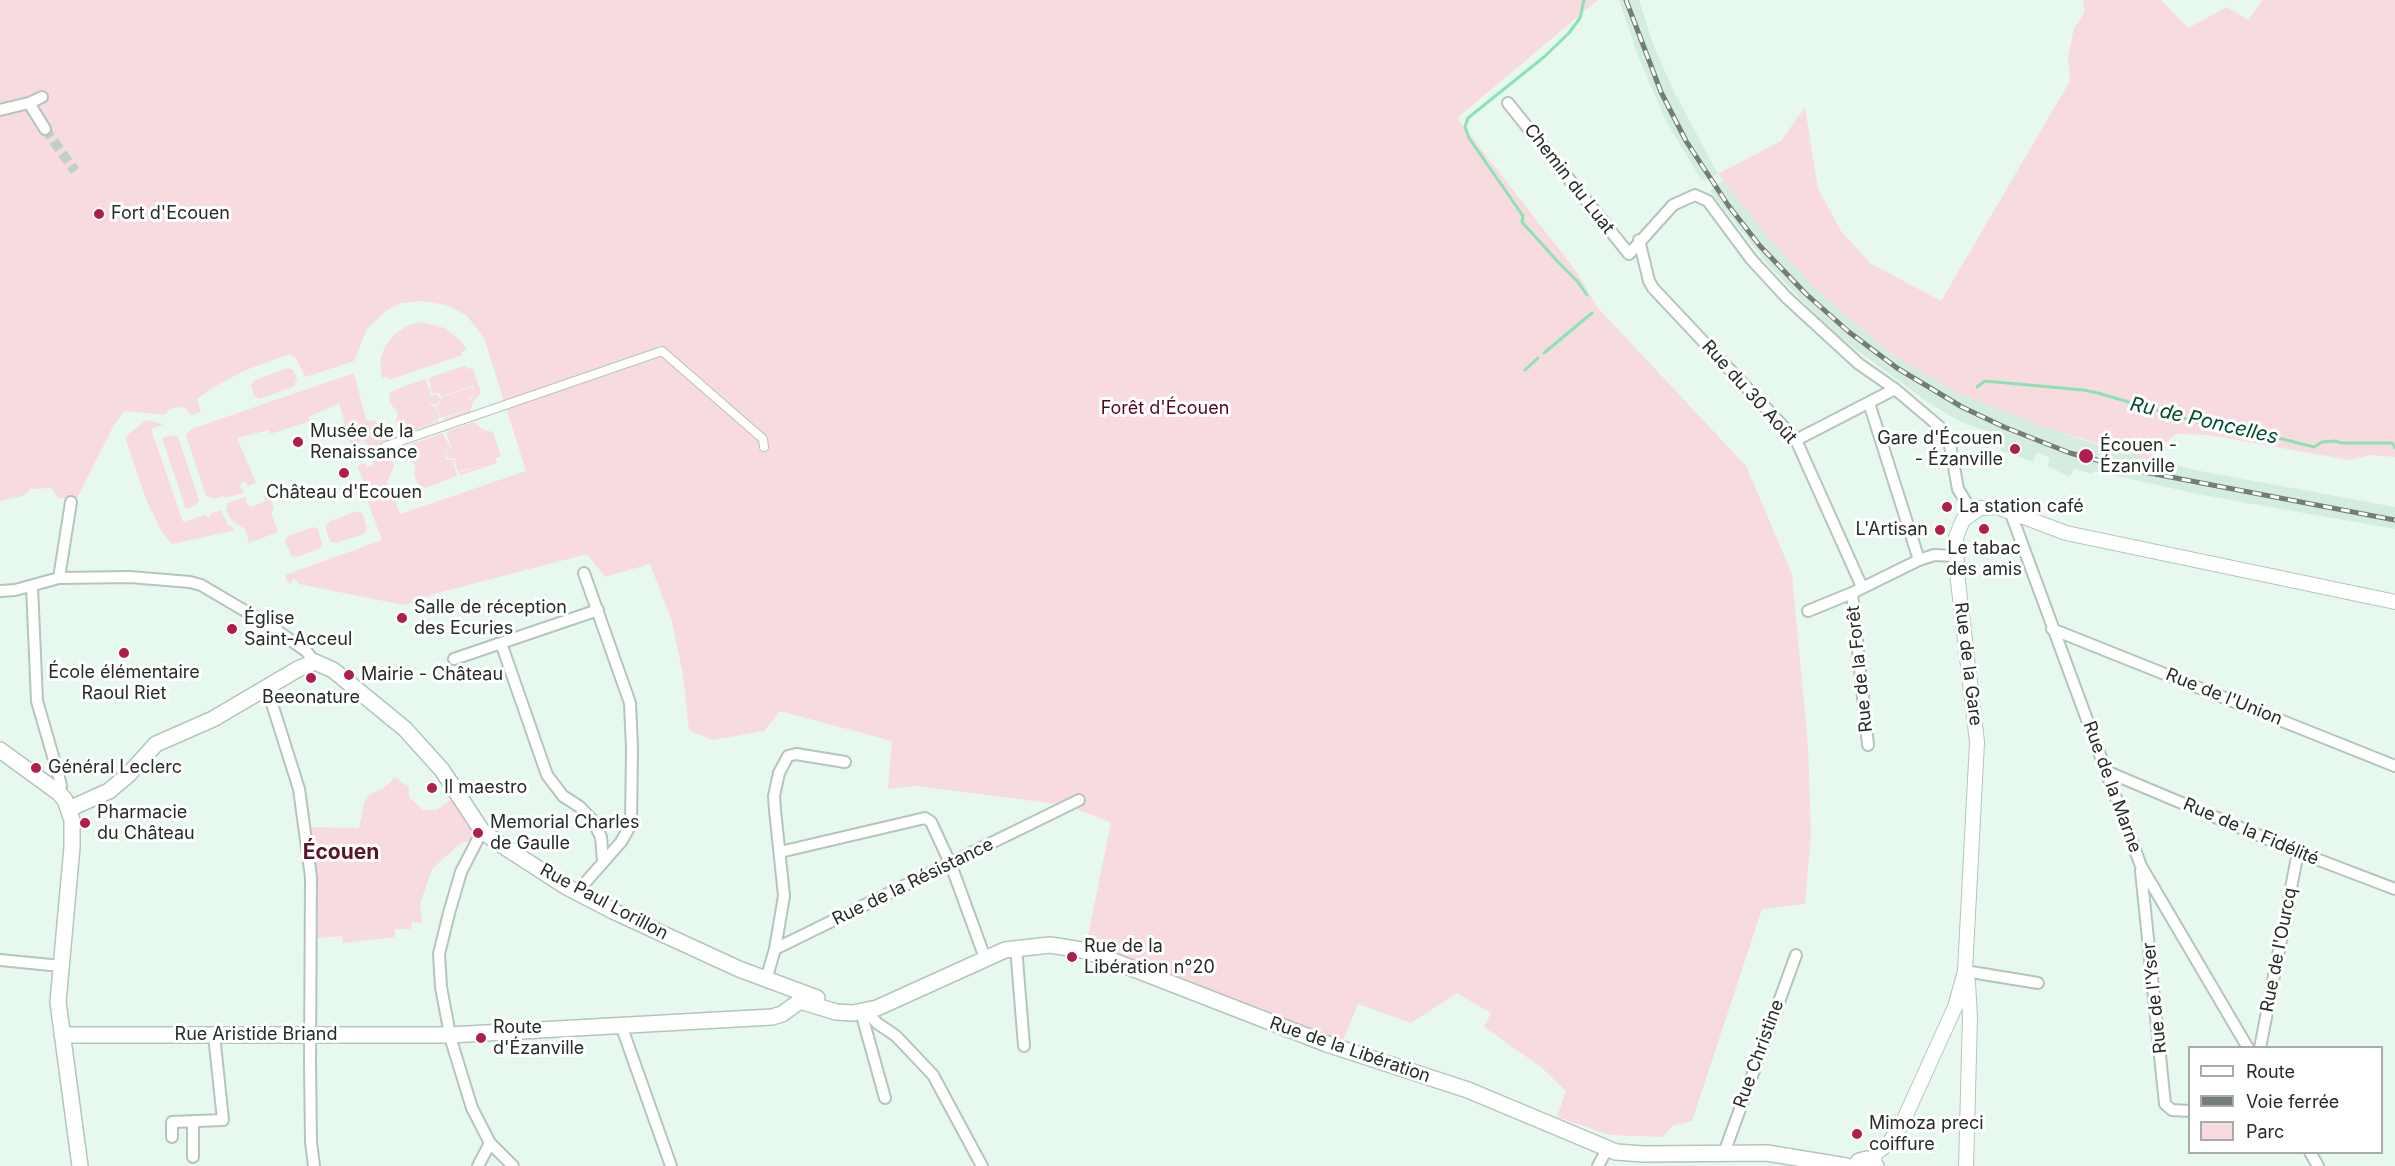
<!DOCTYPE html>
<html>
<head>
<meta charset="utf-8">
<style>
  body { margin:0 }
  #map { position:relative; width:2395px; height:1166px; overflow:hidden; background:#e7f9ee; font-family:Inter,sans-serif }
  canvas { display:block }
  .legend { position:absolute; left:2188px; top:1046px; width:195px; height:108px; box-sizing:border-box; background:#fff; border:2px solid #a8aba9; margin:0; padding:8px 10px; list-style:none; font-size:18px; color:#262d29 }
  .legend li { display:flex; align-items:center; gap:12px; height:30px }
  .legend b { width:30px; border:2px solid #a8aba9 }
</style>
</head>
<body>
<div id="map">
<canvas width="2395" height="1166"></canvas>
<ul class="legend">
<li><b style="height:8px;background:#fff"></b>Route</li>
<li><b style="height:8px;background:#717d76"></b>Voie ferrée</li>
<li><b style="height:16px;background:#f7dbde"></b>Parc</li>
</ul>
</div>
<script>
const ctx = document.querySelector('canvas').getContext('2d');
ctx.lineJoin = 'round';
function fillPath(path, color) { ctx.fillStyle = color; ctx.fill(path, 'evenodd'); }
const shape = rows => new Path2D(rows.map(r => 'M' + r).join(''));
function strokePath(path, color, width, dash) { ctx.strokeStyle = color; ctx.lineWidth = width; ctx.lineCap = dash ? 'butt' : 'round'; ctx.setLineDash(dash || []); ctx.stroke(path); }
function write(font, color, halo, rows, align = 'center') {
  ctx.font = font + ' Inter,sans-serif'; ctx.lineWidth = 6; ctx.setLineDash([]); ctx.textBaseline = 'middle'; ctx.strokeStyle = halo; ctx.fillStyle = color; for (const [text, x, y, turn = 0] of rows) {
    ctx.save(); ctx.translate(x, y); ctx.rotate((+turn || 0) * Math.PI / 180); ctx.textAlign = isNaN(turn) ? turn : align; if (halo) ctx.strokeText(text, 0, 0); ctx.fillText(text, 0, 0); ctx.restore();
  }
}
const built = shape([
  [1619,0,1639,0,1652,41,1673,90,1718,174,1702,181,1666,121,1638,56],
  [1723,180,1772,242,1820,293,1893,355,1994,406,2044,427,2101,446,2195,470,2395,507,2395,529,2202,495,2094,471,2092,474,2074,469,2070,477,2047,466,2050,458,2037,452,2033,462,2000,450,2004,438,1959,421,1926,401,1843,340,1807,306,1769,266,1710,191]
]);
const green = shape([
  [0,0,1598,0,1457,118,1576,271,1598,308,1746,466,1792,574,1808,746,1811,835,1805,904,1762,909,1692,1121,1672,1126,1662,1137,1610,1135,1557,1117,1566,1091,1541,1067,1484,1027,1491,1013,1457,993,1411,1023,1358,1004,1342,1043,1087,941,1111,822,1065,805,916,786,888,789,892,741,780,711,764,731,712,740,689,730,683,675,672,621,650,564,605,577,587,554,434,594,404,605,299,584,294,578,290,584,286,580,285,573,288,574,382,540,367,500,371,498,357,466,365,463,368,467,373,465,373,459,369,455,386,448,391,451,394,467,387,481,400,514,526,471,484,338,467,316,447,305,422,301,401,303,386,311,367,329,354,361,305,377,296,358,290,354,246,370,214,387,197,399,201,412,191,415,185,408,177,407,169,409,165,415,125,411,114,425,77,498,67,499,58,498,51,488,30,489,23,496,0,501],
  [2083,0,2161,0,2188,28,2227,7,2248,20,2263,0,2395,0,2395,457,2371,455,2349,460,2209,435,2176,434,2148,459,2044,427,1956,392,1893,355,1820,293,1772,242,1718,174,1781,141,1805,107,1818,189,1841,231,1870,263,1941,301,2070,81,2068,57,2074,28,2085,12],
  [420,322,445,328,462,342,467,350,461,352,462,355,389,380,387,377,382,378,380,360,385,346,396,333,407,326],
  [466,365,468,369,473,368,481,393,473,402,470,412,444,421,443,419,466,410,468,402,475,394,470,397,465,410,441,418,436,406,440,403,442,397,472,387,475,393,473,386,442,396,438,393,432,393,429,378],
  [288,368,293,370,298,380,295,382,295,386,260,399,254,396,251,385,255,380],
  [354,373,366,420,375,421,383,428,388,440,385,444,368,451,368,445,363,440,359,442,359,447,352,449,339,403,309,417,310,421,270,434,269,430,237,438,256,483,248,486,246,482,242,482,240,486,245,492,226,498,223,496,215,499,206,496,186,435,191,429],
  [425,379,431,393,427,397,436,394,441,399,437,404,427,404,435,406,440,418,425,424,438,420,439,422,404,433,396,422,398,414,389,401,390,393,392,391],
  [146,420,164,424,151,429,183,522,205,515,209,518,211,513,221,510,228,525,236,530,172,544,162,532,146,499,125,437],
  [474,422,484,430,493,432,501,456,496,458,497,463,461,475,459,473,483,465,458,472,454,460,458,457,452,459,445,457,447,460,453,460,457,476,425,488,419,485,414,476,415,465,406,455,409,445,443,433,450,447,445,451,444,455,448,449,454,447,451,447,446,432],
  [171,435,178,437,199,500,196,505,186,509,162,438],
  [269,493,274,509,271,513,278,532,249,543,245,529,232,521,225,508,227,508,228,503,246,497,246,502,250,507,265,502,264,495],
  [358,511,363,514,367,529,364,534,335,543,330,541,325,527,330,521],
  [313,527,318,529,322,544,319,549,296,557,291,555,285,541,288,536],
  [395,777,409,787,409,797,423,810,437,810,454,797,478,839,461,843,432,869,420,904,422,923,412,922,411,929,395,929,395,937,343,943,342,936,317,938,318,900,311,827,359,828,364,803,370,794,383,789]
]);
const stream = shape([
  [1584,0,1580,18,1569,33,1544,57,1468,118,1465,127,1469,138,1523,216,1522,222,1558,262,1578,282,1587,295],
  [1544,353,1592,313],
  [1525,370,1538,358],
  [1977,387,1985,381,2083,390,2098,393,2211,426,2247,430,2314,447,2322,442,2335,441,2341,443,2392,443,2395,448]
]);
const minorTunnel = shape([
  [45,129,75,171]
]);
const pedestrian = shape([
  [386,446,662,351,763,439,764,447]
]);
const minor = shape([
  [29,103,45,129],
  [1508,103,1629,254,1673,205,1695,195,1708,201,1751,259,1787,298,1859,364,1895,389,1941,428,1950,445,1958,489,1972,512],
  [0,110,29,103,42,97],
  [1639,240,1649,281,1653,288,1796,440,1862,587],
  [1869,403,1919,560],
  [1796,440,1895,389],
  [2010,511,2141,866,2248,1048],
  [59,578,71,502],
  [32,586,37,701,59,777,61,786,59,793],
  [0,591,15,590,59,578,130,577,190,582,201,585,269,625,306,651,315,662],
  [1852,593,1868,745],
  [1808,611,1852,593,1919,560,1934,555,1956,556],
  [2052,629,2395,766],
  [501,643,547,775,563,796,580,807,593,821,601,837,603,861],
  [454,659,598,610],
  [267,688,299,789,311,877,310,1062,311,1142,314,1166],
  [2108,772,2298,852,2395,889],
  [482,831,461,872,449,913,439,954,441,987,451,1040,472,1108,490,1143,513,1166],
  [780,852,925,818,931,822,951,865,985,958],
  [2141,871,2165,1104,2172,1110,2190,1111],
  [577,892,621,842,631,824,632,748,630,703,584,573],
  [1016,947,1024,1046],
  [775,949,784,896,775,810,774,796,779,773,788,756,796,754,845,762],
  [0,960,61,966],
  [1965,971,2038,983],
  [766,980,775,949,1079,800],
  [866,1011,877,1023,896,1036,933,1075,982,1166],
  [861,1012,885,1098],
  [621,1025,671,1166],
  [2260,1048,2298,852],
  [193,1121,193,1157],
  [172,1137,172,1122,223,1120,214,1035],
  [2310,1152,2318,1166],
  [1724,1153,1796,955],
  [478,1166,490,1143],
  [1598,1166,1607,1149]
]);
const tertiary = shape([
  [1965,971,1968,982,1970,1018,1966,1166],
  [1873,1162,1876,1153,1888,1144,1901,1126,1955,1007,1965,971,1977,742,1957,573,1956,537,1963,520,1980,508,1997,507,2066,533,2395,602]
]);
const secondary = shape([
  [0,750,59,793,65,800,72,820,72,847,58,1002,80,1166],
  [69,809,109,791,128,775,156,744,213,719,298,669,315,662,333,670,405,729,442,770,482,831,500,844,565,886,613,911,739,969,817,998],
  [62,1035,450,1035,772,1017,782,1014,800,1001,836,1012,853,1013,877,1008,1005,950,1050,945,1082,950,1103,957,1327,1044,1468,1090,1616,1152,1643,1154,1767,1153,1846,1166],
  [1855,1166,1859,1161,1867,1159,1876,1166]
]);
const rail = shape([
  [1626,0,1661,92,1686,141,1728,205,1760,246,1806,294,1849,332,1897,368,1962,407,2004,427,2070,453,2139,471,2395,520]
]);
const markers = [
  [99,214,6,"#b01e4d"],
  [298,442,6,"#b01e4d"],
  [2015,449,6,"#b01e4d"],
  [2086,456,8,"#b01e4d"],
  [344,473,6,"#b01e4d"],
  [1947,507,6,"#b01e4d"],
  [1984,529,6,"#b01e4d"],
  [1940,530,6,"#b01e4d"],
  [402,618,6,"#b01e4d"],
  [232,629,6,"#b01e4d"],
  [124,653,6,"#b01e4d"],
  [349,675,6,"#b01e4d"],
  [311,678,6,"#b01e4d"],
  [36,768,6,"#b01e4d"],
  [432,788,6,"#b01e4d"],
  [85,823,6,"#b01e4d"],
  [478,833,6,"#b01e4d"],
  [1072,957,6,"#b01e4d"],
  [481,1038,6,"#b01e4d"],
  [1857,1134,6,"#b01e4d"]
];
const streetNames = [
  ["Chemin du Luat",1569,179,52],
  ["Rue du 30 Août",1749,392,48],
  ["Rue de la Gare",1968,664,83],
  ["Rue de la Forêt",1860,669,-96],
  ["Rue de l'Union",2224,697,22],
  ["Rue de la Marne",2112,787,70],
  ["Rue de la Fidélité",2251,832,23],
  ["Rue de la Résistance",913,882,-26],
  ["Rue Paul Lorillon",604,902,28],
  ["Rue de l'Ourcq",2279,950,-79],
  ["Rue de l'Yser",2155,998,-96],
  ["Rue Aristide Briand",256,1035],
  ["Rue de la Libération",1350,1050,19],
  ["Rue Christine",1759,1054,-70]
];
const poiNames = [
  ["Fort d'Ecouen",111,214],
  ["Musée de la",310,432],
  ["Renaissance",310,453],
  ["Gare d'Écouen",2003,439,"right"],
  ["- Ézanville",2003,460,"right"],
  ["Écouen -",2100,446],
  ["Ézanville",2100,467],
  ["Château d'Ecouen",344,493,"center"],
  ["La station café",1959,507],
  ["L'Artisan",1928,530,"right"],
  ["Le tabac",1984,549,"center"],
  ["des amis",1984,570,"center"],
  ["Salle de réception",414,608],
  ["des Ecuries",414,629],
  ["Église",244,619],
  ["Saint-Acceul",244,640],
  ["École élémentaire",124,673,"center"],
  ["Raoul Riet",124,694,"center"],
  ["Mairie - Château",361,675],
  ["Beeonature",311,698,"center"],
  ["Général Leclerc",48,768],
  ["Il maestro",444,788],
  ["Pharmacie",97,813],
  ["du Château",97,834],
  ["Memorial Charles",490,823],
  ["de Gaulle",490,844],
  ["Rue de la",1084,947],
  ["Libération n°20",1084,968],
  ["Route",493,1028],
  ["d'Ézanville",493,1049],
  ["Mimoza preci",1869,1124],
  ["coiffure",1869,1145]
];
const parkNames = [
  ["Forêt d'Écouen",1165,409]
];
const waterNames = [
  ["Ru de Poncelles",2204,421,13]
];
const quarterNames = [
  ["Écouen",341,853]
];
fillPath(built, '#d4edde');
fillPath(green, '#f7dbde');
strokePath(stream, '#8be2b4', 3);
strokePath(minorTunnel, '#c0d0c7', 10, [10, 5]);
strokePath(pedestrian, '#b4c5bb', 10);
strokePath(minor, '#b4c5bb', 14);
strokePath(tertiary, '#b4c5bb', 16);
strokePath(secondary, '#b4c5bb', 18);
strokePath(pedestrian, '#fff', 8);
strokePath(minor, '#fff', 10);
strokePath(tertiary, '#fff', 14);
strokePath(secondary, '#fff', 15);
strokePath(rail, '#717d76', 5);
strokePath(rail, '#fff', 3, [9]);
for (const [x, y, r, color] of markers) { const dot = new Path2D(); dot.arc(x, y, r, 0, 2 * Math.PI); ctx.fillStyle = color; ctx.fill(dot); strokePath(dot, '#fff', 2); }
write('18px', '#262d29', '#fff', streetNames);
write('18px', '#262d29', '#fff', poiNames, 'left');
write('18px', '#550620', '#fff', parkNames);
write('italic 20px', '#004a2e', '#fff', waterNames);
write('bold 21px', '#5a1628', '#fff', quarterNames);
</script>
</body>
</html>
